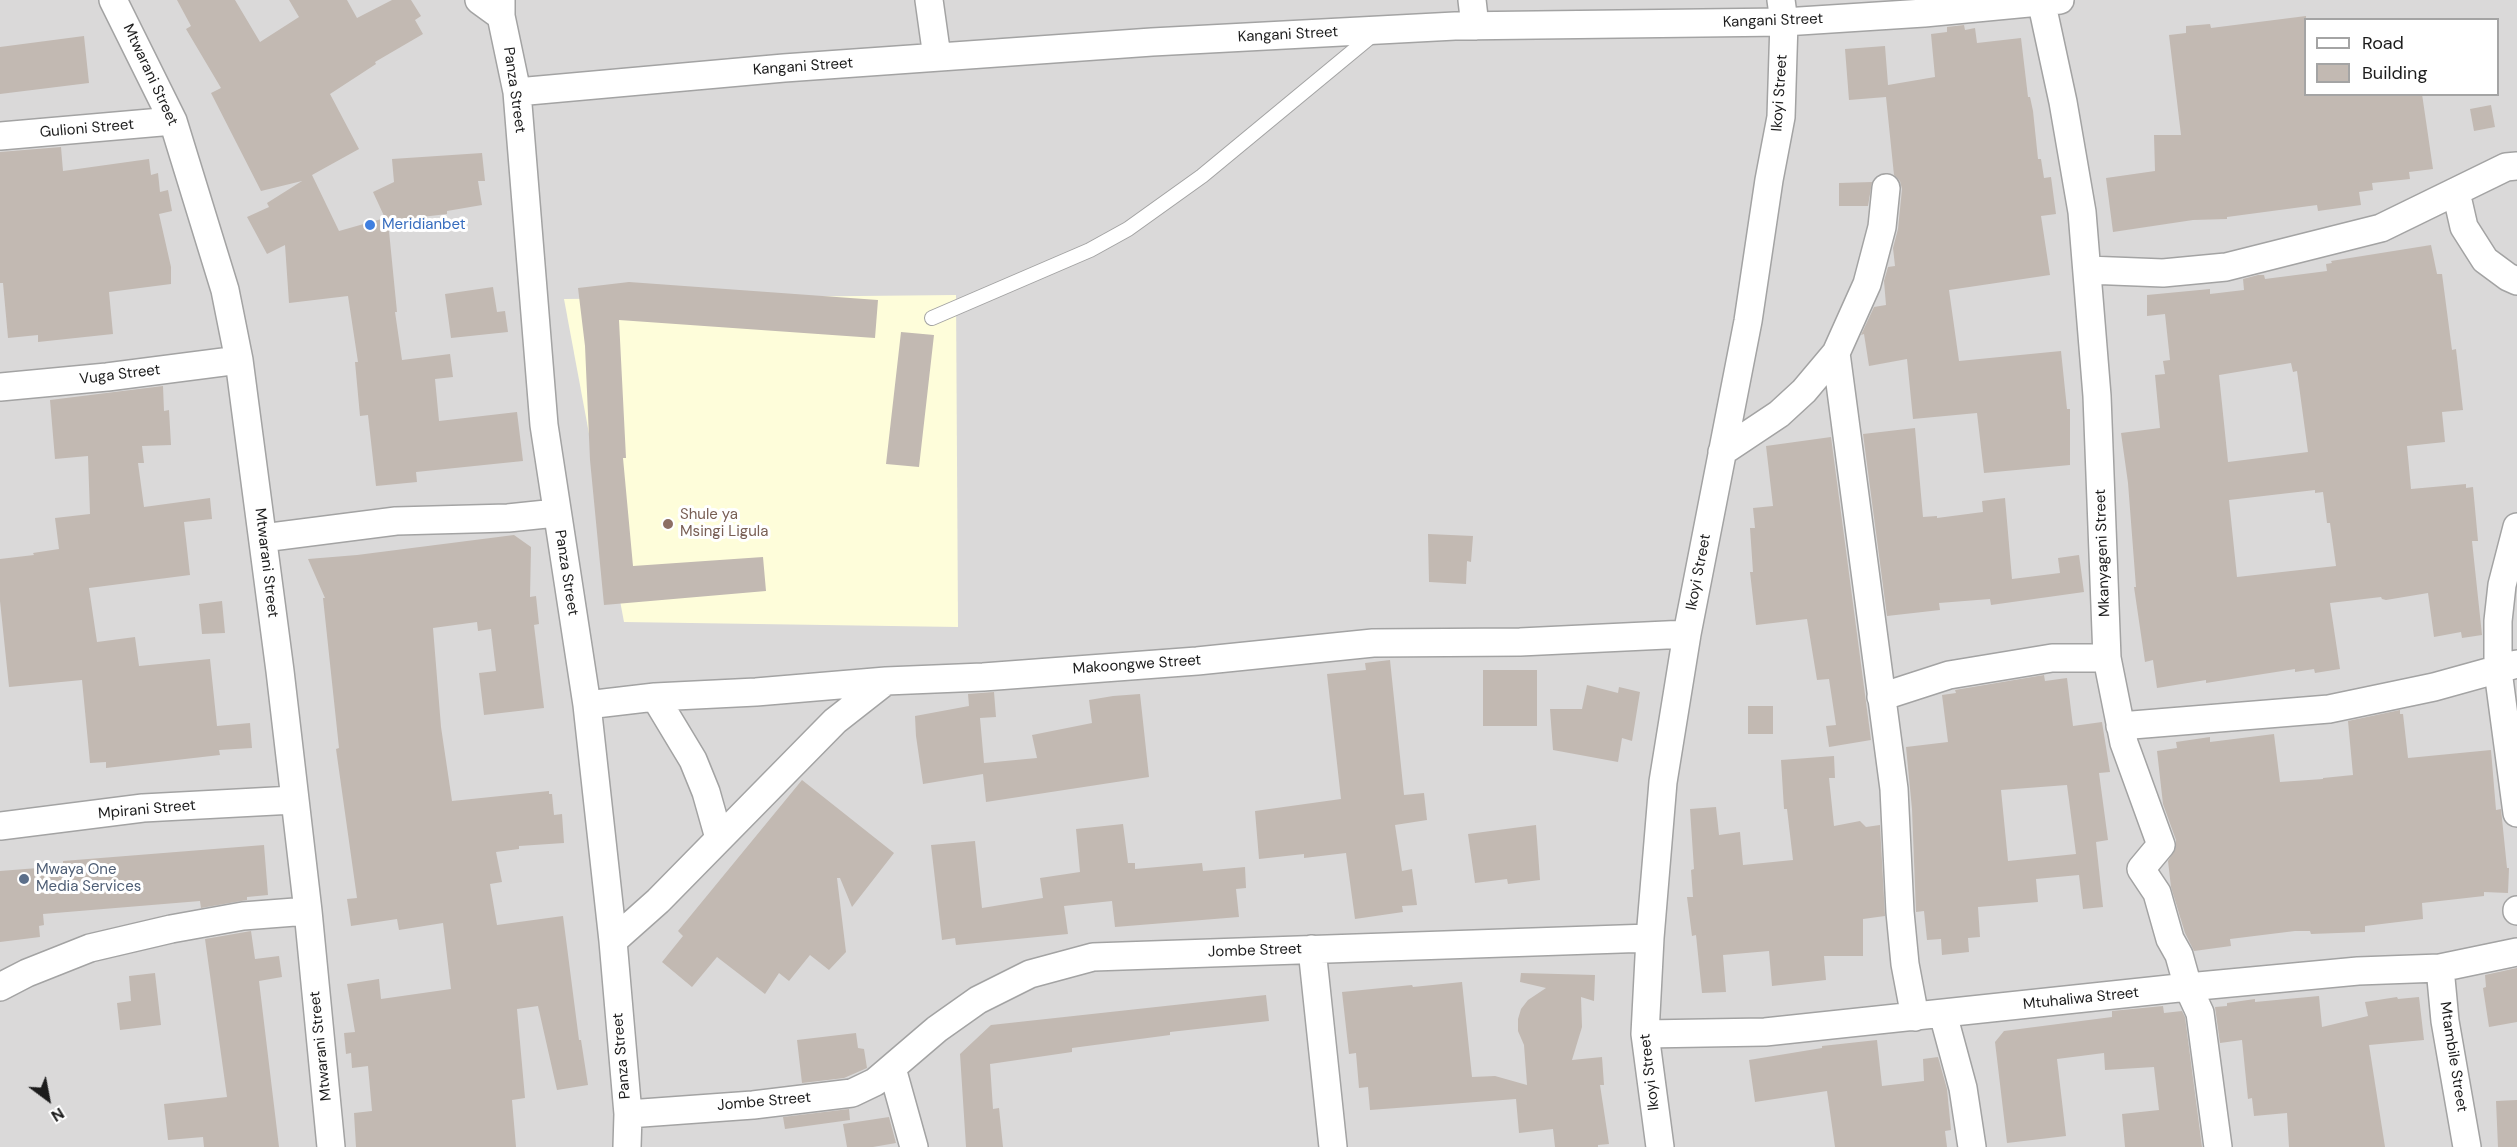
<!DOCTYPE html>
<html>
<head>
<meta charset="utf-8">
<style>
  body { margin:0 }
  #map { position:relative; width:2517px; height:1147px; overflow:hidden; background:#ede9e2; font-family:"DM Sans",sans-serif }
  canvas { display:block }
  .legend { position:absolute; left:2304px; top:18px; width:195px; height:78px; box-sizing:border-box; background:#fff; border:2px solid #a4a4a4; margin:0; padding:8px 10px; list-style:none; font-size:18px; color:#1c1c1c }
  .legend li { display:flex; align-items:center; gap:12px; height:30px }
  .legend b { width:30px; border:2px solid #a4a4a4 }
  .north { position:absolute; left:18px; top:1069px; width:60px; height:60px; -webkit-text-stroke:4px #fff; paint-order:stroke; rotate:148deg; font-size:16px; font-weight:700; line-height:24px; text-align:center; color:#1c1c1c }
  .north::after { content:''; display:block; margin:auto; width:21px; height:27px; background:#1c1c1c; clip-path:polygon(50% 0,100% 100%,50% 72%,0 100%) }
</style>
</head>
<body>
<div id="map">
<canvas width="2517" height="1147"></canvas>
<ul class="legend">
<li><b style="height:8px;background:#fff"></b>Road</li>
<li><b style="height:16px;background:#c2b9b2"></b>Building</li>
</ul>
<div class="north">N</div>
</div>
<script>
const ctx = document.querySelector('canvas').getContext('2d');
ctx.lineJoin = 'round';
function fillPath(path, color) { ctx.fillStyle = color; ctx.fill(path, 'evenodd'); }
const shape = rows => new Path2D(rows.map(r => 'M' + r).join(''));
function strokePath(path, color, width, dash) { ctx.strokeStyle = color; ctx.lineWidth = width; ctx.lineCap = dash ? 'butt' : 'round'; ctx.setLineDash(dash || []); ctx.stroke(path); }
function write(font, color, halo, rows, align = 'center') {
  ctx.font = font + ' "DM Sans",sans-serif'; ctx.lineWidth = 6; ctx.setLineDash([]); ctx.textBaseline = 'middle'; ctx.strokeStyle = halo; ctx.fillStyle = color; for (const [text, x, y, turn = 0] of rows) {
    ctx.save(); ctx.translate(x, y); ctx.rotate((+turn || 0) * Math.PI / 180); ctx.textAlign = isNaN(turn) ? turn : align; if (halo) ctx.strokeText(text, 0, 0); ctx.fillText(text, 0, 0); ctx.restore();
  }
}
const residential = shape([
  [0,0,2517,0,2517,1147,0,1147],
  [2306,20,2498,20,2498,94,2306,94]
]);
const education = shape([
  [956,295,958,627,624,622,564,299]
]);
const building = shape([
  [177,0,235,0,260,42,299,17,289,0,347,0,357,18,392,0,411,0,421,16,415,20,423,34,375,62,376,64,330,94,359,149,312,175,339,231,385,218,373,192,394,182,392,159,482,153,485,181,478,181,482,205,447,211,447,214,388,221,397,312,395,312,402,360,450,354,453,377,435,379,439,421,517,412,523,461,416,472,417,482,376,486,368,415,360,416,355,362,358,362,348,296,289,303,285,245,267,254,247,217,269,207,267,203,302,181,261,191,211,93,221,88,186,29,191,26],
  [2306,16,2306,94,2422,94,2433,169,2409,172,2410,179,2372,183,2373,190,2359,192,2361,205,2318,211,2317,205,2227,217,2227,219,2193,220,2113,232,2106,178,2155,171,2154,135,2181,135,2169,35,2186,33,2186,26,2210,24,2211,28],
  [1964,25,1965,30,1975,28,1977,43,2021,38,2028,97,2030,97,2033,111,2038,159,2041,159,2044,178,2051,177,2056,214,2041,216,2050,275,1949,290,1959,361,2061,351,2067,409,2070,409,2070,465,1984,473,1977,413,1913,419,1907,359,1869,366,1864,334,1861,335,1874,307,1886,305,1884,281,1888,267,1895,266,1893,248,1898,229,1902,189,1900,181,1894,175,1886,97,1849,100,1845,49,1885,46,1888,85,1935,77,1931,34,1947,32,1947,27],
  [84,36,89,83,0,94,0,47],
  [2491,105,2495,127,2474,131,2470,109],
  [61,147,63,171,149,159,151,175,158,173,160,192,168,190,172,211,159,214,171,267,171,284,109,292,113,334,38,342,38,335,8,338,3,283,0,283,0,152],
  [1872,182,1868,206,1839,206,1839,183],
  [2431,245,2437,274,2442,274,2452,350,2456,349,2463,410,2442,412,2445,442,2407,446,2411,489,2466,484,2466,488,2473,487,2478,541,2472,541,2482,635,2462,638,2461,632,2434,637,2428,593,2386,600,2382,599,2381,597,2330,603,2340,669,2315,673,2314,669,2295,672,2295,669,2206,683,2206,680,2157,688,2153,660,2145,662,2134,587,2136,587,2128,483,2121,433,2160,428,2155,375,2165,374,2163,361,2170,360,2165,314,2147,316,2147,295,2210,289,2210,294,2244,290,2243,279,2258,275,2264,275,2265,279,2327,271,2326,264,2332,263,2331,261],
  [2291,363,2293,372,2297,371,2308,452,2228,462,2219,375],
  [2315,490,2315,493,2323,492,2327,523,2330,523,2336,566,2237,577,2229,500],
  [629,282,878,300,875,338,619,320,626,458,623,458,633,566,763,557,766,591,604,605,590,460,585,346,578,288],
  [493,287,497,312,505,311,508,332,451,338,445,294],
  [901,332,934,335,919,467,886,464],
  [163,386,164,411,169,410,171,445,142,446,144,463,138,463,144,507,210,498,212,519,184,522,190,575,89,588,97,642,135,637,139,666,210,659,217,726,250,723,252,748,219,750,220,755,106,768,106,762,90,763,82,680,9,687,0,601,0,559,34,555,33,553,59,549,55,518,90,514,88,456,55,459,50,400],
  [1915,428,1923,517,1937,516,1937,518,1983,512,1982,501,2005,498,2012,579,2060,573,2058,558,2079,555,2084,592,1991,605,1990,599,1939,603,1940,610,1887,616,1863,434],
  [1831,437,1871,740,1829,747,1826,726,1836,725,1829,679,1817,680,1807,619,1756,625,1750,572,1753,572,1750,528,1755,528,1753,508,1773,506,1766,446],
  [1428,534,1473,536,1471,562,1467,561,1466,584,1429,582],
  [514,535,531,547,530,597,536,596,539,624,534,625,544,708,484,715,479,673,496,671,491,629,478,631,477,622,433,628,441,727,452,801,549,791,549,794,552,794,554,815,562,814,564,843,519,846,519,849,496,852,502,882,490,884,497,925,563,916,579,1040,581,1040,588,1085,557,1090,538,1006,517,1009,525,1098,512,1100,516,1147,356,1147,354,1113,372,1111,368,1066,352,1068,351,1053,346,1054,344,1033,355,1032,347,984,379,979,381,999,451,989,443,923,399,930,397,919,351,926,347,899,357,898,336,749,339,748,323,598,325,598,308,559,357,555],
  [222,601,225,633,202,634,199,604],
  [1390,660,1404,795,1424,793,1427,820,1395,825,1402,871,1412,869,1417,905,1402,906,1403,912,1355,919,1346,853,1304,858,1304,854,1259,859,1255,811,1341,799,1327,674,1366,670,1365,663],
  [1483,670,1537,670,1537,726,1483,726],
  [2044,675,2045,681,2067,678,2073,726,2102,722,2110,772,2099,773,2108,840,2096,842,2103,907,2083,909,2079,875,2036,879,2038,902,1978,907,1980,937,1968,938,1969,952,1942,955,1941,939,1927,940,1924,911,1916,912,1912,809,1906,747,1948,742,1942,695,1956,693,1955,690],
  [2067,785,2076,854,2008,861,2001,790],
  [1587,685,1618,693,1619,687,1640,692,1632,741,1622,738,1618,762,1553,750,1550,709,1582,709],
  [994,692,996,717,980,718,984,763,1037,758,1032,735,1092,723,1089,700,1113,696,1140,694,1149,777,986,802,983,774,923,784,916,736,915,716,969,706,968,694],
  [1748,706,1773,706,1773,734,1748,734],
  [2400,710,2400,714,2403,714,2408,758,2491,750,2496,810,2501,809,2507,868,2509,868,2508,893,2484,892,2484,896,2422,903,2423,919,2365,926,2365,932,2311,934,2310,931,2295,931,2230,939,2231,946,2194,951,2185,933,2171,887,2168,861,2176,848,2176,840,2163,804,2157,751,2177,748,2176,742,2210,737,2210,742,2274,734,2280,782,2323,779,2323,778,2353,775,2348,721],
  [1834,756,1835,778,1829,778,1834,826,1860,821,1866,827,1880,825,1885,916,1863,919,1863,956,1824,956,1826,980,1772,986,1769,951,1723,955,1726,992,1702,993,1696,935,1692,936,1687,897,1693,897,1691,870,1694,869,1690,809,1716,807,1719,835,1740,832,1743,865,1793,860,1787,809,1784,809,1781,760],
  [802,780,894,853,852,907,840,878,837,878,846,952,829,970,810,955,789,981,779,973,765,994,717,957,692,987,662,962,683,936,678,931],
  [1123,824,1128,863,1135,863,1135,869,1202,863,1203,871,1245,867,1246,888,1236,889,1239,917,1115,927,1112,901,1064,906,1068,934,956,945,955,938,942,940,931,845,975,841,982,908,1043,898,1040,878,1080,872,1076,829],
  [1536,825,1540,880,1508,884,1507,879,1475,883,1468,834],
  [264,845,268,895,247,897,247,900,201,908,200,901,43,914,44,925,39,926,40,937,0,942,0,871,63,866,63,861],
  [251,931,255,959,279,956,282,977,259,981,279,1147,204,1147,203,1137,168,1140,164,1104,227,1097,205,939],
  [2517,968,2517,1022,2489,1027,2483,988,2486,987,2485,975],
  [155,973,161,1025,120,1030,117,1003,131,1001,129,976],
  [1521,973,1595,975,1594,1001,1581,997,1582,1027,1572,1060,1602,1057,1604,1085,1600,1085,1609,1144,1598,1145,1598,1147,1555,1147,1553,1129,1519,1133,1516,1099,1370,1110,1368,1087,1359,1088,1356,1053,1349,1054,1342,992,1412,985,1413,987,1462,982,1472,1077,1495,1076,1527,1085,1524,1045,1518,1031,1518,1019,1521,1009,1528,1000,1546,988,1520,982],
  [1266,995,1269,1021,1170,1032,1170,1035,1072,1048,1072,1052,990,1064,993,1109,999,1108,1003,1147,966,1147,960,1054,991,1025],
  [2319,996,2322,1027,2368,1016,2365,1002,2397,997,2398,999,2419,997,2424,1040,2369,1045,2385,1147,2289,1147,2287,1113,2254,1116,2252,1098,2248,1099,2242,1040,2220,1043,2215,1007,2227,1006,2227,1003,2255,999,2255,1002],
  [2163,1006,2164,1013,2182,1011,2185,1017,2202,1147,2125,1147,2122,1114,2159,1110,2154,1067,2105,1070,2104,1053,2057,1059,2066,1136,2007,1143,1995,1042,2004,1031,2112,1017,2112,1011],
  [856,1033,858,1048,864,1049,867,1068,844,1078,802,1083,797,1040],
  [1877,1040,1882,1086,1924,1081,1923,1059,1938,1057,1947,1089,1951,1130,1945,1131,1947,1147,1835,1147,1827,1091,1755,1102,1749,1060,1822,1048,1822,1046],
  [2517,1100,2517,1147,2498,1147,2496,1101],
  [849,1109,850,1120,785,1129,783,1117],
  [889,1117,896,1143,873,1147,847,1147,843,1124]
]);
const service = shape([
  [932,318,1090,250,1128,229,1202,176,1375,33]
]);
const minor = shape([
  [113,0,173,121,225,290,239,360,280,671,308,911,331,1147],
  [479,0,501,16],
  [501,0,501,16,517,92,544,425,587,705,613,941,628,1114,627,1147],
  [929,0,937,57],
  [1472,0,1475,26],
  [2041,0,2063,102,2082,212,2097,396,2107,658,2124,743,2161,845,2141,869,2157,893,2170,939,2179,955,2188,987,2200,1013,2218,1147],
  [517,92,784,68,1152,42,1455,26,1784,22,1924,13,2060,0],
  [0,136,173,121],
  [2456,192,2464,227,2485,260,2508,277,2517,281],
  [2087,270,2163,273,2226,267,2381,228,2506,167,2517,166],
  [1836,353,1894,789,1900,912,1905,964,1915,1017],
  [0,387,107,377,239,360],
  [1722,452,1779,414,1804,391,1836,353,1867,284,1882,227,1886,188],
  [2517,527,2502,585,2498,621,2498,671,2517,813],
  [263,538,396,521,508,518,556,513],
  [655,697,693,760,706,792,719,838],
  [1881,697,1949,675,2052,658,2107,658],
  [587,705,655,697,756,692,886,681,983,677,1197,661,1373,643,1520,642,1687,634],
  [2120,726,2329,709,2434,687,2517,664],
  [0,826,143,808,294,800],
  [2517,910,2517,911],
  [613,941,658,901,835,721,886,681],
  [1312,949,1333,1147],
  [2440,968,2445,1021,2467,1147],
  [0,987,27,973,90,948,171,929,243,916,308,911],
  [1943,1014,1963,1088,1972,1147],
  [1645,1034,1765,1032,2188,987,2358,971,2440,968,2517,952],
  [892,1068,914,1147],
  [628,1114,753,1105,852,1093,875,1082,937,1029,978,1000,1030,974,1093,957,1650,938],
  [1660,1147,1645,1034,1650,938,1663,782,1687,634,1748,321,1769,180,1781,117,1784,22,1781,0]
]);
const markers = [
  [370,225,6,"#3f7fe0"],
  [668,524,6,"#8d6e63"],
  [24,879,6,"#5c6f8a"]
];
const streetNames = [
  ["Kangani Street",1773,21,-2],
  ["Kangani Street",1288,35,-3],
  ["Kangani Street",803,67,-4],
  ["Mtwarani Street",150,75,65],
  ["Panza Street",514,90,82],
  ["Ikoyi Street",1780,93,-86],
  ["Gulioni Street",87,129,-5],
  ["Vuga Street",120,375,-7],
  ["Mkanyageni Street",2103,553,-92],
  ["Mtwarani Street",266,563,83],
  ["Ikoyi Street",1699,572,-79],
  ["Panza Street",566,573,81],
  ["Makoongwe Street",1137,665,-4],
  ["Mpirani Street",147,810,-5],
  ["Jombe Street",1255,951,-2],
  ["Mtuhaliwa Street",2081,999,-6],
  ["Mtwarani Street",321,1046,-96],
  ["Panza Street",622,1056,-95],
  ["Mtambile Street",2453,1057,81],
  ["Ikoyi Street",1650,1072,-97],
  ["Jombe Street",764,1102,-5]
];
const shopNames = [
  ["Meridianbet",382,225]
];
const educationNames = [
  ["Shule ya",680,515],
  ["Msingi Ligula",680,532]
];
const serviceNames = [
  ["Mwaya One",36,870],
  ["Media Services",36,887]
];
fillPath(residential, '#dad9d9');
fillPath(education, '#fefdda');
fillPath(building, '#c2b9b2');
strokePath(service, '#a3a3a3', 16);
strokePath(minor, '#a3a3a3', 30);
strokePath(service, '#fff', 14);
strokePath(minor, '#fff', 27);
for (const [x, y, r, color] of markers) { const dot = new Path2D(); dot.arc(x, y, r, 0, 2 * Math.PI); ctx.fillStyle = color; ctx.fill(dot); strokePath(dot, '#fff', 2); }
write('15px', '#1c1c1c', '#fff', streetNames);
write('15px', '#366cbe', '#fff', shopNames, 'left');
write('15px', '#785e54', '#fff', educationNames, 'left');
write('15px', '#4e5e75', '#fff', serviceNames, 'left');
</script>
</body>
</html>
